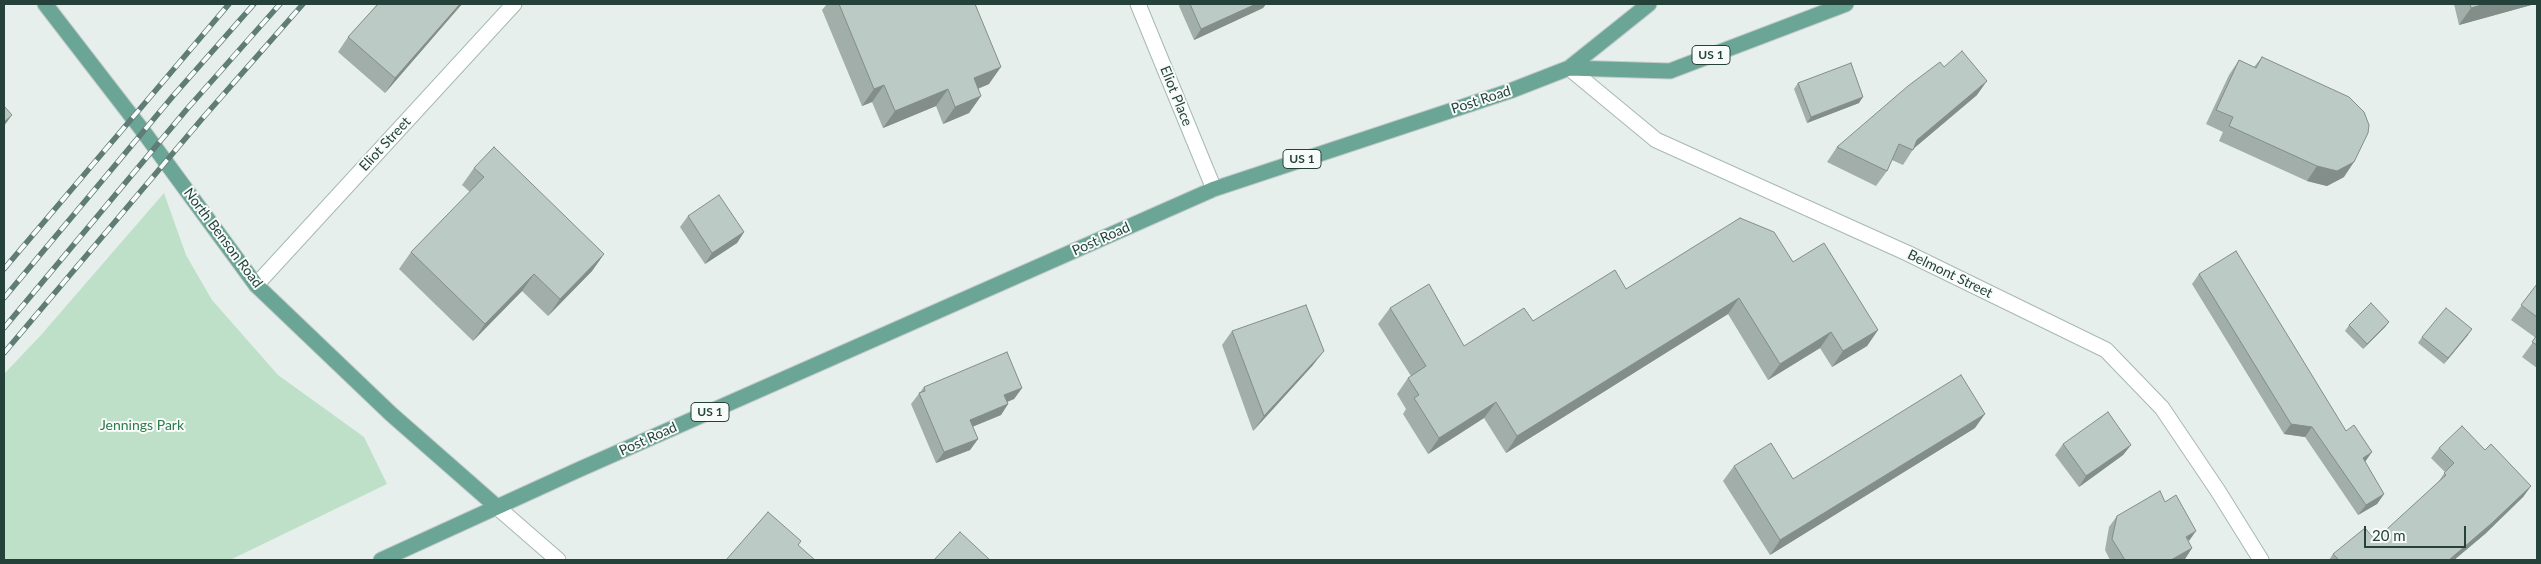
<!DOCTYPE html>
<html>
<head>
<meta charset="utf-8">
<style>
  body { margin:0 }
  #map { position:relative; width:2541px; height:564px; overflow:hidden; background:#e6efeb; font-family:Lato,sans-serif }
  canvas { display:block }
  .frame { position:absolute; inset:0; border:5px solid #24423a; pointer-events:none }
  .scale { position:absolute; left:2364px; top:526px; width:102px; height:22px; box-sizing:border-box; border:2px solid #24423a; border-top:0; padding-left:6px; font-size:15px; line-height:18px; white-space:nowrap; color:#24423a; -webkit-text-stroke:4px #f7fbf9; paint-order:stroke }
</style>
</head>
<body>
<div id="map">
<canvas width="2541" height="564"></canvas>
<div class="frame"></div>
<div class="scale">20 m</div>
</div>
<script>
const ctx = document.querySelector('canvas').getContext('2d');
ctx.lineJoin = 'round';
function fillPath(path, color) { ctx.fillStyle = color; ctx.fill(path, 'evenodd'); }
const shape = rows => new Path2D(rows.map(r => 'M' + r).join(''));
function strokePath(path, color, width, dash) { ctx.strokeStyle = color; ctx.lineWidth = width; ctx.lineCap = dash ? 'butt' : 'round'; ctx.setLineDash(dash || []); ctx.stroke(path); }
function write(font, color, halo, rows, align = 'center') {
  ctx.font = font + ' Lato,sans-serif'; ctx.lineWidth = 4; ctx.setLineDash([]); ctx.textBaseline = 'middle'; ctx.strokeStyle = halo; ctx.fillStyle = color; for (const [text, x, y, turn = 0] of rows) {
    ctx.save(); ctx.translate(x, y); ctx.rotate((+turn || 0) * Math.PI / 180); ctx.textAlign = isNaN(turn) ? turn : align; if (halo) ctx.strokeText(text, 0, 0); ctx.fillText(text, 0, 0); ctx.restore();
  }
}
const green = shape([
  [164,193,186,255,212,300,278,375,364,437,387,484,230,560,4,560,4,374,41,335]
]);
const minor = shape([
  [1138,4,1214,189],
  [1569,68,1656,140,1907,253,2106,350,2162,408,2218,491,2261,560],
  [256,285,514,4],
  [497,507,558,560]
]);
const major = shape([
  [45,4,143,131,256,285,391,414,497,507],
  [1569,68,1649,4],
  [381,560,578,470,1214,189,1510,91,1569,68,1670,71,1846,4]
]);
const rail = shape([
  [4,269,229,4],
  [4,298,173,96,254,4],
  [4,328,187,109,280,4],
  [4,353,201,120,303,4]
]);
const wall = shape([
  [378,4,462,4,385,93,338,52,348,37],
  [827,4,975,4,989,84,978,89,981,96,969,113,943,124,936,106,883,128,872,102,862,106,822,10],
  [1180,4,1266,4,1263,8,1194,40,1179,6],
  [2454,4,2535,4,2459,25],
  [2262,57,2344,177,2327,186,2307,181,2219,141,2223,132,2206,124,2229,75,2239,60,2254,67],
  [1944,67,1977,95,1914,148,1903,165,1892,160,1887,171,1876,186,1827,162,1837,147],
  [1798,83,1859,103,1807,123,1794,89],
  [474,168,604,254,592,271,548,316,522,291,473,341,399,269,411,252,470,192,462,185],
  [688,216,744,232,737,243,705,264,680,227],
  [1793,262,1878,330,1867,346,1832,367,1820,348,1768,380,1728,314,1506,453,1484,418,1428,454,1403,414,1406,409,1397,394,1408,378,1411,376,1378,324,1390,308,1464,346,1533,321],
  [2199,274,2365,462,2384,494,2377,504,2358,515,2305,437,2284,434,2192,284],
  [2537,284,2537,368,2522,357,2536,338,2511,320],
  [2389,322,2385,327,2363,349,2345,331,2349,325],
  [1232,331,1313,365,1253,431,1222,345],
  [2468,335,2444,364,2418,343,2422,337],
  [924,387,1022,388,1014,399,1007,402,1008,404,1001,415,972,427,978,439,970,450,936,463,911,404],
  [1975,428,1770,555,1723,481,1734,466,1793,479],
  [2063,444,2131,445,2123,455,2079,487,2055,455],
  [2439,448,2485,450,2531,486,2523,497,2485,534,2454,560,2329,560,2333,554,2375,540,2437,484,2445,472,2431,458],
  [2117,516,2188,542,2192,548,2185,559,2183,560,2110,560,2105,550,2109,527]
]);
const shadedWall = shape([
  [460,4,462,4,385,93,395,78],
  [1256,4,1266,4,1263,8,1194,40,1201,29],
  [2485,4,2535,4,2459,25,2471,8],
  [1001,67,989,84,962,95,974,78],
  [1987,81,1977,95,1912,150,1917,140],
  [884,85,872,102,862,106,874,89],
  [948,89,936,106,883,128,895,111],
  [981,96,969,113,943,124,955,107],
  [1863,97,1859,103,1807,123,1811,117],
  [12,115,4,126,4,122],
  [2354,162,2344,177,2327,186,2307,181,2317,166],
  [744,232,737,243,705,264,712,253],
  [604,254,592,271,548,316,560,299],
  [534,274,522,291,473,341,485,324],
  [1739,298,1728,314,1506,453,1517,436],
  [2389,322,2385,327,2363,349,2367,344],
  [2472,329,2468,335,2444,364,2448,358],
  [1878,330,1867,346,1832,367,1843,351],
  [1831,332,1820,348,1768,380,1780,364],
  [1324,351,1313,365,1253,431,1264,416],
  [1022,388,1014,399,997,406,1004,395],
  [1496,402,1484,418,1428,454,1439,438],
  [1008,404,1001,415,962,431,970,420],
  [1985,414,1975,428,1770,555,1780,540],
  [2291,424,2312,427,2305,437,2284,434],
  [978,439,970,450,936,463,944,452],
  [2131,445,2123,455,2079,487,2086,476],
  [2372,452,2365,462,2356,468,2363,458],
  [2531,486,2523,497,2485,534,2454,560,2449,560],
  [2384,494,2377,504,2358,515,2366,505],
  [2196,531,2189,541,2186,537],
  [2192,548,2185,559,2183,560,2171,560]
]);
const building = shape([
  [378,4,460,4,395,78,348,37,378,4],
  [839,4,975,4,1001,67,974,78,981,96,955,107,948,89,895,111,884,85,874,89,839,4],
  [1190,4,1256,4,1201,29,1190,4],
  [2470,4,2485,4,2471,8,2470,4],
  [1962,51,1987,81,1917,140,1913,150,1899,144,1887,171,1837,147,1908,86,1940,62,1944,67,1962,51],
  [2262,57,2349,97,2364,112,2369,125,2368,133,2354,162,2337,171,2317,166,2229,126,2233,117,2216,110,2239,60,2256,68,2262,57],
  [1851,63,1863,97,1811,117,1798,83,1851,63],
  [4,106,12,115,4,122,4,106],
  [494,147,604,254,560,299,534,274,485,324,411,252,484,177,474,168,494,147],
  [719,195,744,232,712,253,688,216,719,195],
  [1740,218,1774,232,1793,262,1824,243,1878,330,1843,351,1831,332,1780,364,1739,298,1517,436,1496,402,1439,438,1414,398,1419,395,1408,378,1426,366,1390,308,1429,284,1464,346,1524,308,1533,321,1615,270,1626,289,1740,218],
  [2236,251,2346,431,2354,425,2372,452,2363,458,2384,494,2366,505,2312,427,2291,424,2199,274,2236,251],
  [2537,284,2537,317,2521,305,2537,284],
  [2371,303,2389,322,2367,344,2349,325,2371,303],
  [1306,305,1324,351,1264,416,1232,331,1306,305],
  [2446,308,2472,329,2448,358,2422,337,2446,308],
  [2537,335,2537,345,2532,342,2537,335],
  [1007,352,1022,388,1004,395,1008,404,970,420,978,439,944,452,919,393,925,391,924,387,1007,352],
  [1961,375,1985,414,1780,540,1734,466,1771,443,1793,479,1961,375],
  [2108,412,2131,445,2086,476,2063,444,2108,412],
  [2462,426,2485,450,2491,444,2531,486,2492,523,2449,560,2339,560,2333,554,2365,528,2375,540,2446,475,2444,473,2454,463,2439,448,2462,426],
  [2160,491,2165,502,2176,495,2196,531,2186,537,2192,548,2171,560,2125,560,2112,539,2117,516,2160,491],
  [768,512,801,541,798,545,815,560,726,560,768,512],
  [960,532,990,560,934,560,960,532]
]);
const shields = [
  [1711,55,38],
  [1302,159,38],
  [710,412,38]
];
const shieldNames = [
  ["US 1",1711,55],
  ["US 1",1302,159],
  ["US 1",710,412]
];
const streetNames = [
  ["Eliot Place",1176,96,68],
  ["Post Road",1481,100,-18],
  ["Eliot Street",385,144,-47],
  ["North Benson Road",223,238,53],
  ["Post Road",1101,239,-24],
  ["Belmont Street",1950,274,26],
  ["Post Road",648,439,-24]
];
const parkNames = [
  ["Jennings Park",142,425]
];
fillPath(green, '#bfe0c8');
strokePath(minor, '#a8b8b2', 17);
strokePath(major, '#c2cac8', 17);
strokePath(minor, '#fff', 15);
strokePath(major, '#6aa596', 15);
strokePath(rail, '#5f7d75', 5.5);
strokePath(rail, '#f7fbf9', 4, [11]);
fillPath(wall, '#a1aea9');
fillPath(shadedWall, '#838d89');
fillPath(building, '#bbcac4');
strokePath(building, '#838d89', 1);
for (const [x, y, w] of shields) { const box = new Path2D(); box.roundRect(x - w / 2, y - 9.5, w, 19, 4); ctx.fillStyle = '#f7fbf9'; ctx.fill(box); strokePath(box, '#24423a', 1); }
write('bold 12px', '#24423a', null, shieldNames);
write('14px', '#24423a', '#f7fbf9', streetNames);
write('14px', '#2d7a4b', '#f7fbf9', parkNames);
</script>
</body>
</html>
